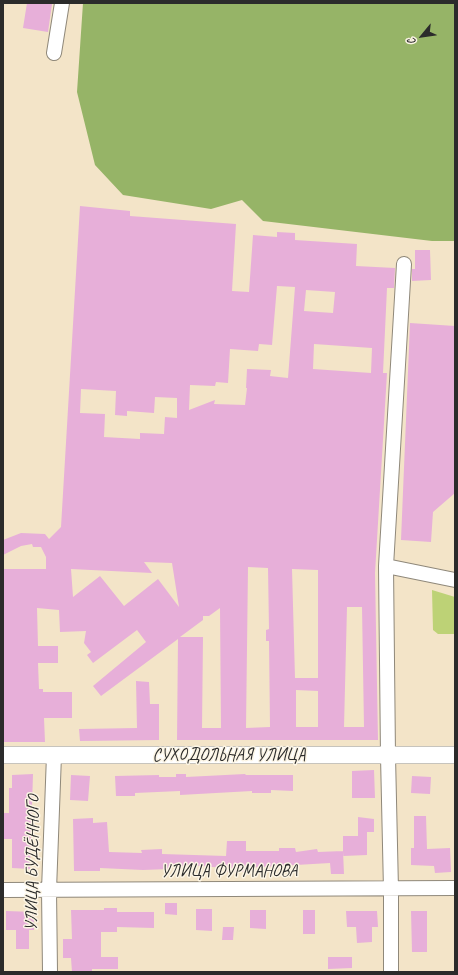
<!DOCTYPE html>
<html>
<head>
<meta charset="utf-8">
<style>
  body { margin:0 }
  #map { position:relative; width:458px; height:975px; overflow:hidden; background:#f3e4c8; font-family:Caveat,sans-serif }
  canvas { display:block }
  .frame { position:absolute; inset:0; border:4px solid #2b2b2b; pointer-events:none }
  .north { position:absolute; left:402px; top:16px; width:40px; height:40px; -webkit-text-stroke:3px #fcf5e5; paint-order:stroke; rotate:241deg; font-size:11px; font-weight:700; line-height:16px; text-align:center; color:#2b2b2b }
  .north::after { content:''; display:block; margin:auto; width:14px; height:18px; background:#2b2b2b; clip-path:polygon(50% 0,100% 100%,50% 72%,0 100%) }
</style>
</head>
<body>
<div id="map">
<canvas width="458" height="975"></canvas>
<div class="frame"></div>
<div class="north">С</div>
</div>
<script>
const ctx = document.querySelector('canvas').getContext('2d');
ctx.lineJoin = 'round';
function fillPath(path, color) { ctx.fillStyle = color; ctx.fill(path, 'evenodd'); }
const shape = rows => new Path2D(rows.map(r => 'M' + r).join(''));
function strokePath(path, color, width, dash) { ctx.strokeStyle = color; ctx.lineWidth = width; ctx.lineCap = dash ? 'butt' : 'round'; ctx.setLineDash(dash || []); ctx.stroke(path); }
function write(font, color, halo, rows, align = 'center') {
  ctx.font = font + ' Caveat,sans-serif'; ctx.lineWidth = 3; ctx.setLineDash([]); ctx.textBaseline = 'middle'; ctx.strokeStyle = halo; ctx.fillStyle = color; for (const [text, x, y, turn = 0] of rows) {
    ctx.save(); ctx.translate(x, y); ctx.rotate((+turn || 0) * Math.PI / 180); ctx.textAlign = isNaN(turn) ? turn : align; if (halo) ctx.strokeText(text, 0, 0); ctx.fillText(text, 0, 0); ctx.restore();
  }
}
const green = shape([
  [432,590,455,597,455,634,438,634,433,630]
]);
const forest = shape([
  [83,3,455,3,455,241,432,241,263,221,242,200,211,209,123,195,95,165,77,92]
]);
const building = shape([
  [27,3,52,4,48,32,23,28],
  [80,206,130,211,130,216,236,224,232,291,249,292,253,235,277,237,277,232,295,233,295,240,357,244,356,266,395,268,394,288,387,288,383,373,387,373,375,573,378,740,177,740,178,639,101,696,93,686,146,642,137,630,93,663,87,655,91,652,84,643,86,631,60,632,59,610,37,608,38,646,58,646,58,663,38,663,39,689,43,689,43,692,72,692,72,718,44,718,45,742,3,742,3,569,46,569,46,557,41,547,33,547,32,544,21,546,3,555,3,540,21,533,45,534,49,539,61,527],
  [277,286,295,287,288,378,270,376,271,370,247,369,246,388,247,388,245,405,214,404,215,400,189,410,190,385,215,386,216,382,228,383,230,349,258,351,259,344,272,345],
  [306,290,335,292,333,313,304,311],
  [314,344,372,348,371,373,313,369],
  [81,389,116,391,115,415,127,416,127,411,154,413,155,397,177,398,177,418,165,417,164,434,140,433,140,439,104,437,105,414,80,413],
  [144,562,172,563,179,607,158,579,124,606,100,576,73,597,71,569,152,573],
  [248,567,268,568,269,629,266,630,266,641,269,641,270,727,246,728],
  [292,569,318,570,318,678,295,678],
  [347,607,362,607,364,727,344,727],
  [220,608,221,728,202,728,203,637,180,637,203,620,203,616,209,616],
  [296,690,318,691,318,727,296,727],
  [415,250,430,250,431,280,412,281,412,269,415,269],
  [410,323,455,326,455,493,433,512,431,542,401,540],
  [136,681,149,682,150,704,159,704,159,740,80,741,79,729,137,728],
  [374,770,375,798,352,798,352,771],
  [33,774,30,869,12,868,12,839,3,839,3,813,9,813,9,788,12,788,12,775],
  [176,774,186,774,186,777,245,774,246,775,293,775,293,791,271,790,271,793,252,793,252,791,180,795,180,791,135,793,135,796,116,796,115,776,159,775,159,777,176,777],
  [71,775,90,776,88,801,70,800],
  [412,776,431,777,430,794,411,793],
  [414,816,426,816,427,849,450,848,451,872,435,873,434,866,411,865,411,848,414,848],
  [358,817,374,819,374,832,367,832,367,855,343,856,343,836,358,836],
  [93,818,93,823,107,822,109,852,142,853,141,850,162,849,162,854,226,856,227,841,246,841,246,851,279,851,279,848,295,848,296,852,317,849,318,852,343,851,344,874,331,874,330,863,245,868,245,872,226,872,226,868,186,865,186,867,169,866,169,869,143,870,100,868,100,871,74,871,73,819],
  [165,903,177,903,177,915,165,914],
  [104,908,117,908,117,912,154,912,154,928,117,927,117,932,101,932,101,957,118,957,118,969,92,969,92,972,72,972,71,958,63,958,63,939,72,939,71,910,104,910],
  [196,909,212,909,212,931,196,930],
  [250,910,266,910,266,929,250,928],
  [303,910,315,910,315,934,303,934],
  [6,911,34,912,34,930,29,930,29,949,16,949,16,930,6,930],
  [346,911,377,911,378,927,372,927,372,942,357,943,356,927,347,927],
  [411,911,427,911,427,952,412,952],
  [223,927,234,927,233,940,222,940],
  [328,957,352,957,352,968,328,969]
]);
const minor = shape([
  [54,53,62,3],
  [386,566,455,580],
  [3,890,455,888],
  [50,972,49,890,54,755],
  [391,972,391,890,388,756,386,566,404,264]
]);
const tertiary = shape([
  [3,755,455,755]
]);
const streetNames = [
  ["СУХОДОЛЬНАЯ УЛИЦА",229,756],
  ["УЛИЦА БУДЁННОГО",33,863,-89],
  ["УЛИЦА ФУРМАНОВА",229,872]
];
fillPath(green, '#bdd276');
fillPath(forest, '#96b467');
fillPath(building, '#e7afd9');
strokePath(minor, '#8f887a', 16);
strokePath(tertiary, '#8f887a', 18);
strokePath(minor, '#fff', 14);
strokePath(tertiary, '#fff', 17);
write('17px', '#2b2b2b', '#fcf5e5', streetNames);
</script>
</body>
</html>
